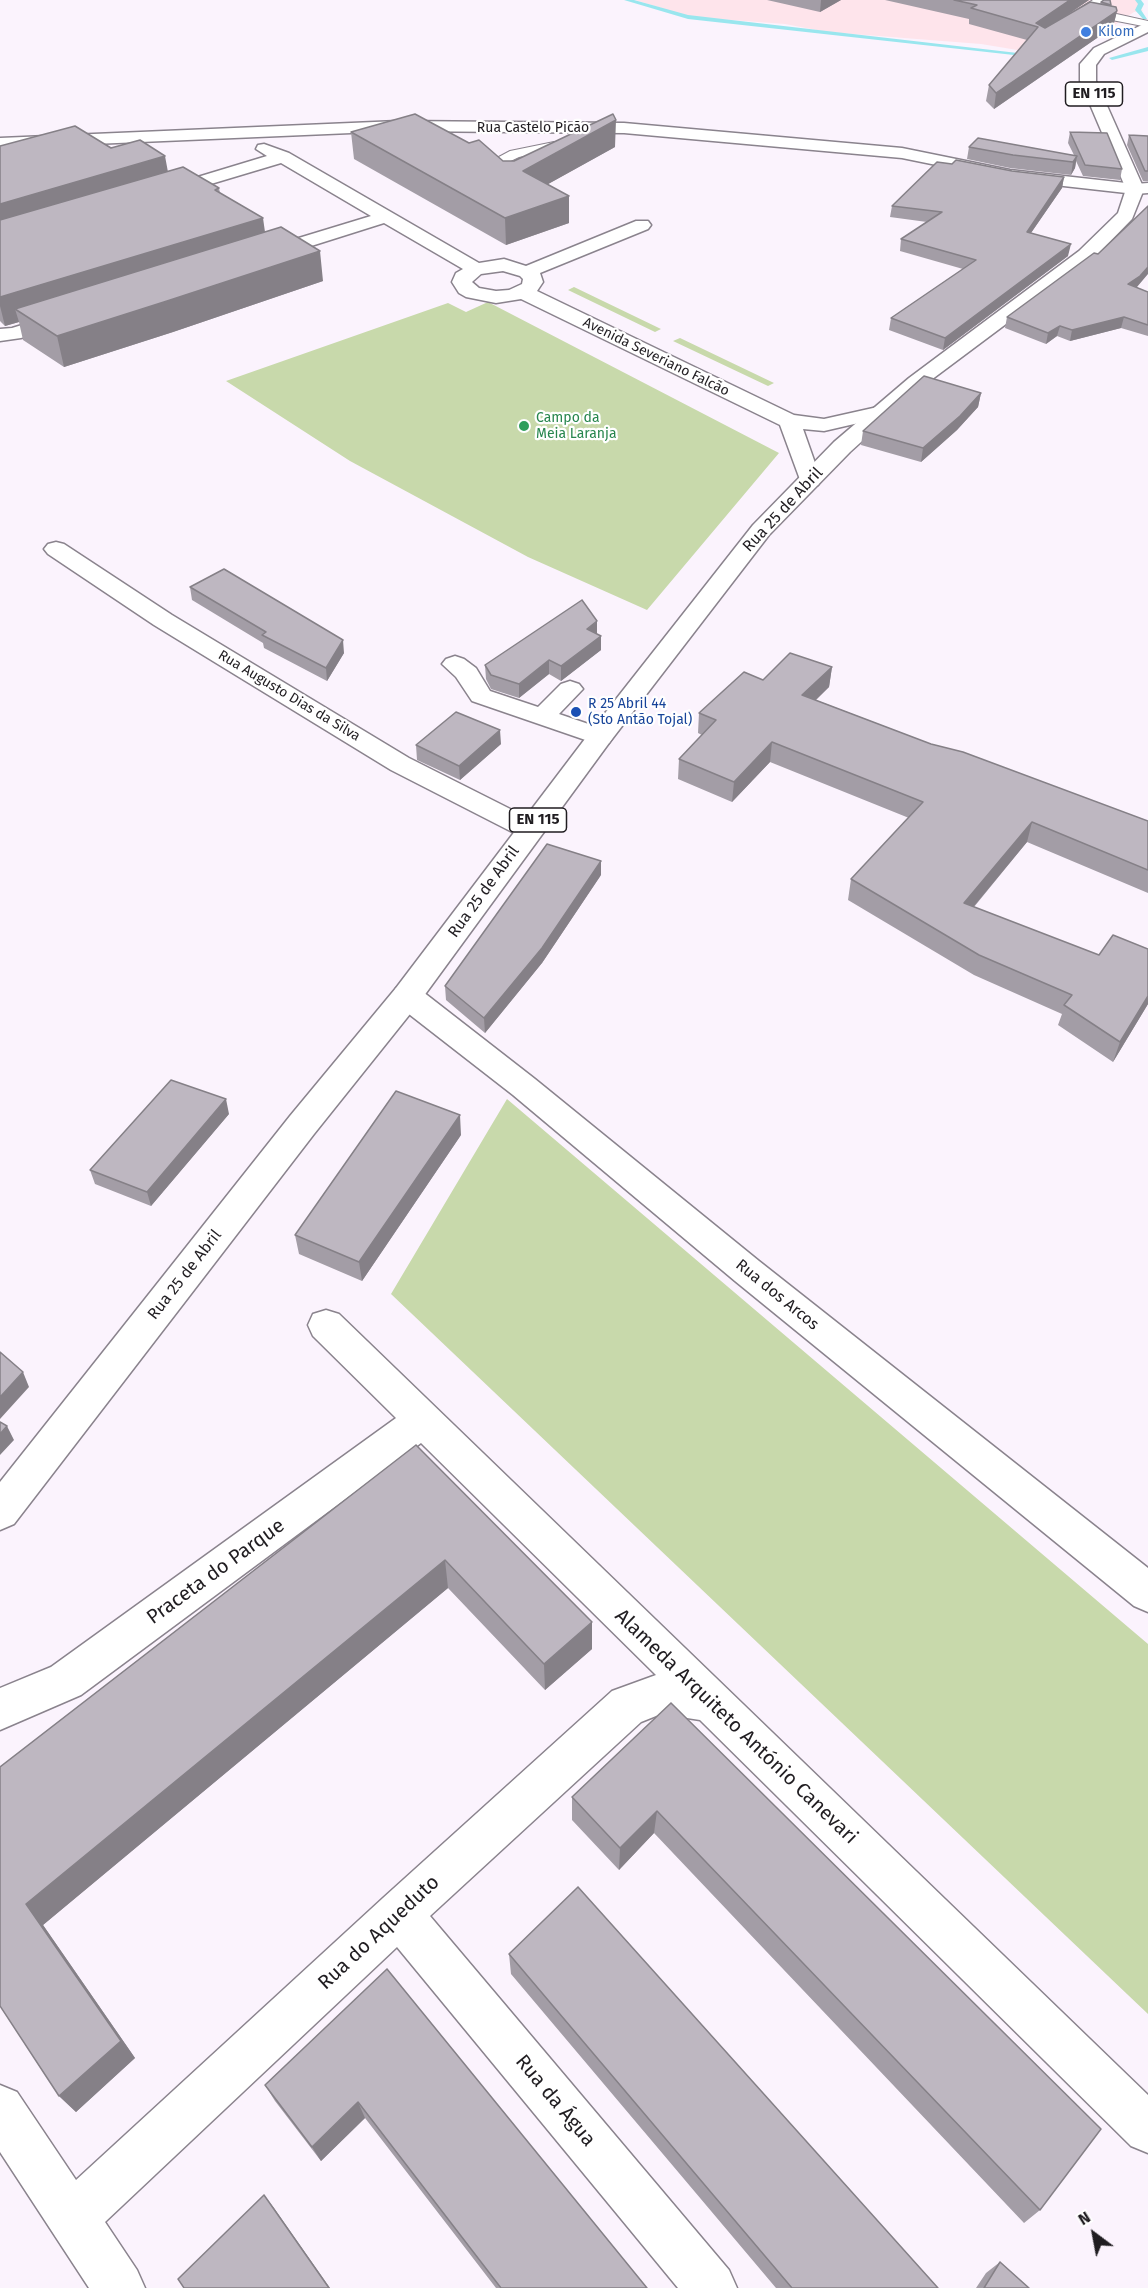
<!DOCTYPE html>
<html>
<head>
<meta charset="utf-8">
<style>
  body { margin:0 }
  #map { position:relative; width:1148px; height:2288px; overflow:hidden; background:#fbf3fd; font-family:"Fira Sans",sans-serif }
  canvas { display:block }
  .north { position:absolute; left:1064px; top:2204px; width:60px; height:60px; -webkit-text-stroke:4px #fff; paint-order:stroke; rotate:328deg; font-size:16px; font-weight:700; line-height:24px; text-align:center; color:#201d21 }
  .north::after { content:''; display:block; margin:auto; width:21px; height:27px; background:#201d21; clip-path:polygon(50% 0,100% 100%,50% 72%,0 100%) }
</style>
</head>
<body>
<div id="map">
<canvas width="1148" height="2288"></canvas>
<div class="north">N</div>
</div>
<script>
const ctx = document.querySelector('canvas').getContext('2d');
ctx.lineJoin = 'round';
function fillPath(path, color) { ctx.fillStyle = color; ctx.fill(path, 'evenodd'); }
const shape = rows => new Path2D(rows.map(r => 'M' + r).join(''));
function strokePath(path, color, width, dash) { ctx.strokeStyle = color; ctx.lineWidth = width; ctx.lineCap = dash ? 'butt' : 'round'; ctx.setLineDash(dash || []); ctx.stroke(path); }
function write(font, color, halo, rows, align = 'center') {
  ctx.font = font + ' "Fira Sans",sans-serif'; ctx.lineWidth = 4.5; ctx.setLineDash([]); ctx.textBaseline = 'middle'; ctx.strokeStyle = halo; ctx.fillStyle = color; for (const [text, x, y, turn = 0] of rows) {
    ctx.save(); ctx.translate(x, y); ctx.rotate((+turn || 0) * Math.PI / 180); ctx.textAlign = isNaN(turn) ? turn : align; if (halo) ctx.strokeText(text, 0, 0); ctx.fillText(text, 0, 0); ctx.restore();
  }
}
const industrial = shape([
  [635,0,1138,0,1142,4,1140,8,1143,11,1134,12,1066,58,981,44,827,32,785,24,691,17]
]);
const green = shape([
  [574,287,661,329,655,332,568,290],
  [488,302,779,453,647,610,528,557,350,461,226,381,448,303,466,312],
  [680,338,774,383,768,386,673,341],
  [507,1099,1148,1644,1148,2014,391,1294]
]);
const stream = shape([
  [624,0,634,0,688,15,1035,55,1032,57,688,19,624,0],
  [1135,0,1141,0,1144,4,1141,10,1147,19,1143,19,1135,10,1138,4,1135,0],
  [1148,47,1148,51,1112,60,1109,58,1148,47]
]);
const lane = shape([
  [1093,0,1107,0,1094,9,1148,21,1148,27,1086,15,1070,24,1062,24,1062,20,1093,0],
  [554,142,575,143,582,147,575,151,554,150,519,157,498,167,513,179,506,183,501,182,482,166,510,151,554,142]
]);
const street = shape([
  [398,121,624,123,902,148,1010,170,1135,184,1148,183,1148,193,1135,194,1010,180,902,158,624,133,398,131,0,148,0,138,398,121],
  [264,144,289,153,479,263,504,259,526,266,636,221,648,221,651,225,648,229,540,273,543,282,537,291,794,415,824,419,882,406,889,408,893,412,889,416,824,431,803,429,821,480,818,485,810,487,802,485,780,425,521,299,496,303,466,297,459,293,452,282,456,273,463,269,384,223,270,259,256,259,254,255,256,251,371,216,281,163,164,198,158,197,155,193,158,189,267,156,256,149,258,145,264,144],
  [503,271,520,276,523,279,522,284,509,290,496,291,479,288,472,282,481,274,503,271],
  [65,312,72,314,75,318,72,322,21,338,0,341,0,329,12,328,65,312],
  [56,542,64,544,172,615,409,758,540,824,544,830,540,836,530,839,520,836,391,770,154,625,48,554,44,549,48,544,56,542],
  [455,656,464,659,476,668,490,691,538,707,561,684,570,681,579,684,583,689,559,714,609,731,613,737,609,743,600,745,472,701,456,677,442,664,446,659,455,656],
  [407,985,418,988,535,1079,759,1261,1148,1568,1148,1612,1134,1606,735,1281,513,1095,396,1004,392,996,396,988,407,985],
  [326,1310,339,1314,1148,2095,1148,2153,1131,2146,700,1720,661,1714,641,1722,430,1916,729,2270,737,2288,678,2288,397,1947,105,2222,137,2270,145,2288,89,2288,0,2152,0,2085,17,2092,76,2180,383,1898,612,1691,656,1675,421,1443,81,1695,0,1730,0,1688,51,1667,396,1418,313,1336,308,1325,313,1314,326,1310]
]);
const primary = shape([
  [1148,22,1148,32,1104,54,1096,65,1096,81,1144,189,1132,219,1093,259,923,386,850,452,769,535,609,743,418,1004,314,1134,14,1524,0,1530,0,1482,290,1116,396,988,591,731,753,525,834,442,909,378,1079,251,1118,213,1126,189,1080,81,1080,64,1094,48,1148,22]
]);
const wall = shape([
  [767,0,841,0,820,12],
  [885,0,1089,0,1066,16,1100,4,1101,2,1111,5,1111,6,1117,11,1113,27,994,109,986,101,989,85,1027,40,969,24,969,19],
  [351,132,503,161,514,161,615,147,548,184,569,223,506,245,354,159],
  [1070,132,1122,169,1120,180,1083,176,1076,161,1075,168,1071,175,1010,168,967,159,969,147,1074,155,1068,143],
  [1129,135,1148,136,1148,181,1143,181,1127,145],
  [0,146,111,148,168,171,219,188,220,193,265,232,323,281,173,332,64,367,23,340,19,322,5,326,0,321],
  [1012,171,1064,177,1062,188,1031,233,1068,256,943,350,889,330,891,318,963,269,900,251,901,239,927,222,890,217,892,206],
  [1136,287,1148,292,1148,336,1121,328,1070,341,1057,336,1046,344,1005,328,1007,317,1137,287],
  [981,393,978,407,957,430,921,462,861,445,863,431],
  [190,587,344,653,327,681,264,648,263,643,192,600],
  [597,634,601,636,601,650,561,681,549,674,519,698,491,689,486,679,485,665],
  [832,667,829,687,816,700,931,744,1148,821,1148,893,1027,842,974,907,1148,1004,1113,1062,1058,1025,1062,1014,974,975,848,900,851,879,909,818,770,762,732,802,678,779,679,759,702,735,698,733,699,713,763,680],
  [501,744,460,780,417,760,416,745],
  [601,875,542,963,485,1033,446,1000,445,986],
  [229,1114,151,1206,95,1184,90,1170],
  [461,1135,362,1281,299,1254,295,1235],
  [416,1445,592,1649,545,1690,448,1588,43,1925,135,2058,76,2112,59,2096,0,1767],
  [671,1703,1040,2210,1024,2223,654,1833,619,1870,572,1820,572,1797],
  [509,1954,938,2288,776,2288,511,1974],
  [387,1969,647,2288,496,2288,365,2118,321,2161,275,2101,265,2085],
  [1000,2262,1029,2288,976,2288,986,2273]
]);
const shadedWall = shape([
  [821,0,841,0,820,12],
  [1070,0,1089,0,1036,36,1038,27,1036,23],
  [1117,11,1113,27,994,109,996,93],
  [616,120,615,147,523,198,523,171],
  [165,156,170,183,0,234,0,204],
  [1077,156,1075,168,1071,175,1073,162],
  [1064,177,1062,188,1024,243,1027,232],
  [569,196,569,223,506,245,505,218],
  [263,218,267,246,15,309,19,322,5,326,0,306,0,297],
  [1071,244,1068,256,943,350,945,338],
  [320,251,323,281,173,332,64,367,57,336],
  [1148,267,1148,274,1137,287,1125,294,1128,284],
  [1124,317,1121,328,1070,341,1072,330],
  [1060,326,1057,336,1046,344,1048,333],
  [981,393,978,407,957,430,921,462,923,448],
  [597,621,597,636,587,629],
  [601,636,601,650,561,681,561,666],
  [343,640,344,653,327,681,326,668],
  [549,660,549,674,519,698,519,684],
  [832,667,829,687,800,715,802,695],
  [500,730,501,744,460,780,459,766],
  [772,742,770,762,732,802,734,782],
  [1032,822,1027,842,960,923,964,903],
  [601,861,601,875,542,963,485,1033,484,1018],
  [1148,996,1148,1004,1113,1062,1120,1042],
  [226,1099,229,1114,151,1206,147,1192],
  [460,1115,461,1135,362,1281,359,1262],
  [23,1372,29,1387,0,1419,0,1397],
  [7,1426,14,1440,0,1455,0,1434],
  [445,1560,448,1588,43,1925,135,2058,76,2112,59,2096,26,1904],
  [592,1622,592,1649,545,1690,544,1664],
  [657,1811,654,1833,619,1870,620,1848],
  [358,2102,365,2118,321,2161,312,2147],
  [264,2195,274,2208,330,2288,329,2288]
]);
const building = shape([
  [954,0,1070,0,1036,23,1045,28,1090,2,1116,7,1117,11,996,93,989,85,1038,27,971,8,977,5,954,0],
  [1104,0,1110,0,1111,5,1101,2,1104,0],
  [415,114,469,143,479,140,503,161,514,161,613,114,616,120,523,171,569,196,505,218,351,132,415,114],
  [75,126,111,148,140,140,165,156,0,204,0,146,75,126],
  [1070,132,1107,133,1122,169,1085,165,1070,132],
  [1129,135,1148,136,1148,171,1145,171,1129,135],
  [978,138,1077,156,1073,162,1013,155,969,147,978,138],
  [956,160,1012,171,1064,177,1027,232,1071,244,945,338,891,318,976,260,901,239,942,212,892,206,937,162,952,164,956,160],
  [183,167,219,188,215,190,263,218,0,297,0,220,183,167],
  [1148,206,1148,267,1140,276,1128,284,1148,292,1148,325,1124,317,1072,330,1060,326,1048,333,1007,317,1094,253,1098,254,1148,206],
  [281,227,320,251,167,301,57,336,15,309,281,227],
  [924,376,981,393,960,416,923,448,863,431,924,376],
  [224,569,343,640,326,668,262,635,266,632,190,587,224,569],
  [582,600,597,621,587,629,601,636,561,666,549,660,519,684,491,675,485,665,582,600],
  [790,653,832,667,802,695,931,744,963,752,1148,821,1148,870,1032,822,964,903,1099,955,1113,935,1148,949,1148,996,1120,1042,1064,1005,1072,995,979,955,851,879,923,802,772,742,734,782,679,759,716,720,699,713,744,672,763,680,790,653],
  [456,712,500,730,459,766,416,745,456,712],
  [547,844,601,861,542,948,484,1018,445,986,547,844],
  [171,1080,226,1099,147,1192,90,1170,171,1080],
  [396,1091,460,1115,359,1262,295,1235,396,1091],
  [0,1352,23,1372,0,1397,0,1352],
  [0,1422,7,1426,0,1434,0,1422],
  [416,1445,592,1622,544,1664,445,1560,26,1904,121,2041,59,2096,0,2006,0,1767,416,1445],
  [671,1703,1101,2129,1040,2210,657,1811,620,1848,572,1797,671,1703],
  [578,1887,938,2288,792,2288,509,1954,578,1887],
  [387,1969,647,2288,501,2288,358,2102,312,2147,265,2085,387,1969],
  [264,2195,329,2288,184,2288,178,2279,264,2195],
  [1000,2262,1029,2288,984,2288,1000,2262]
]);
const markers = [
  [1086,32,6,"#3f7fe0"],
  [524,426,6,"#2e9e5b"],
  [576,712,6,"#1a4fb4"]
];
const farShopnames = [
  ["Kilom",1098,32]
];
const farStreetnames = [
  ["Rua Castelo Picão",533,128],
  ["Avenida Severiano Falcão",656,357,26],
  ["Rua Augusto Dias da Silva",289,696,31]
];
const farLeisurenames = [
  ["Campo da",536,418],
  ["Meia Laranja",536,434]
];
const farTransitnames = [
  ["R 25 Abril 44",588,704],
  ["(Sto Antão Tojal)",588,720]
];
const shields = [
  [1094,94,57],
  [538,820,57]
];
const shieldNames = [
  ["EN 115",1094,94],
  ["EN 115",538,820]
];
const streetNames = [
  ["Rua 25 de Abril",783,510,-47],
  ["Rua 25 de Abril",484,892,-54],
  ["Rua 25 de Abril",185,1275,-52],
  ["Rua dos Arcos",777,1295,39]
];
const nearStreetnames = [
  ["Praceta do Parque",216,1572,-36],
  ["Alameda Arquiteto António Canevari",736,1727,44],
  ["Rua do Aqueduto",379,1933,-43],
  ["Rua da Água",555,2101,50]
];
fillPath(industrial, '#fee4eb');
fillPath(green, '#c8d9ab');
fillPath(stream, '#99e6ee');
strokePath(lane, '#8a838d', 2);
strokePath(street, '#8a838d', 3);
strokePath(primary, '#8a838d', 3);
fillPath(lane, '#fff');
fillPath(street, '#fff');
fillPath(primary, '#fff');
fillPath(wall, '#a39da6');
fillPath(shadedWall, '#858087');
fillPath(building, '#beb7c1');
strokePath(building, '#858087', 1.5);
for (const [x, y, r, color] of markers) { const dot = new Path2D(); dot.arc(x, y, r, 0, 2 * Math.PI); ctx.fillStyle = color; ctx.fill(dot); strokePath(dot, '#fff', 2); }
write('14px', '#366cbe', '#fff', farShopnames, 'left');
write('14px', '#201d21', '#fff', farStreetnames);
write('14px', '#27864d', '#fff', farLeisurenames, 'left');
write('14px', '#164399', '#fff', farTransitnames, 'left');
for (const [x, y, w] of shields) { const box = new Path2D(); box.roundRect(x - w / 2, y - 12, w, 24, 4.5); ctx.fillStyle = '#fff'; ctx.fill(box); strokePath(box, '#201d21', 1.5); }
write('bold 15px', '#201d21', null, shieldNames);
write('16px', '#201d21', '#fff', streetNames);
write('20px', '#201d21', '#fff', nearStreetnames);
</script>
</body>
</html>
